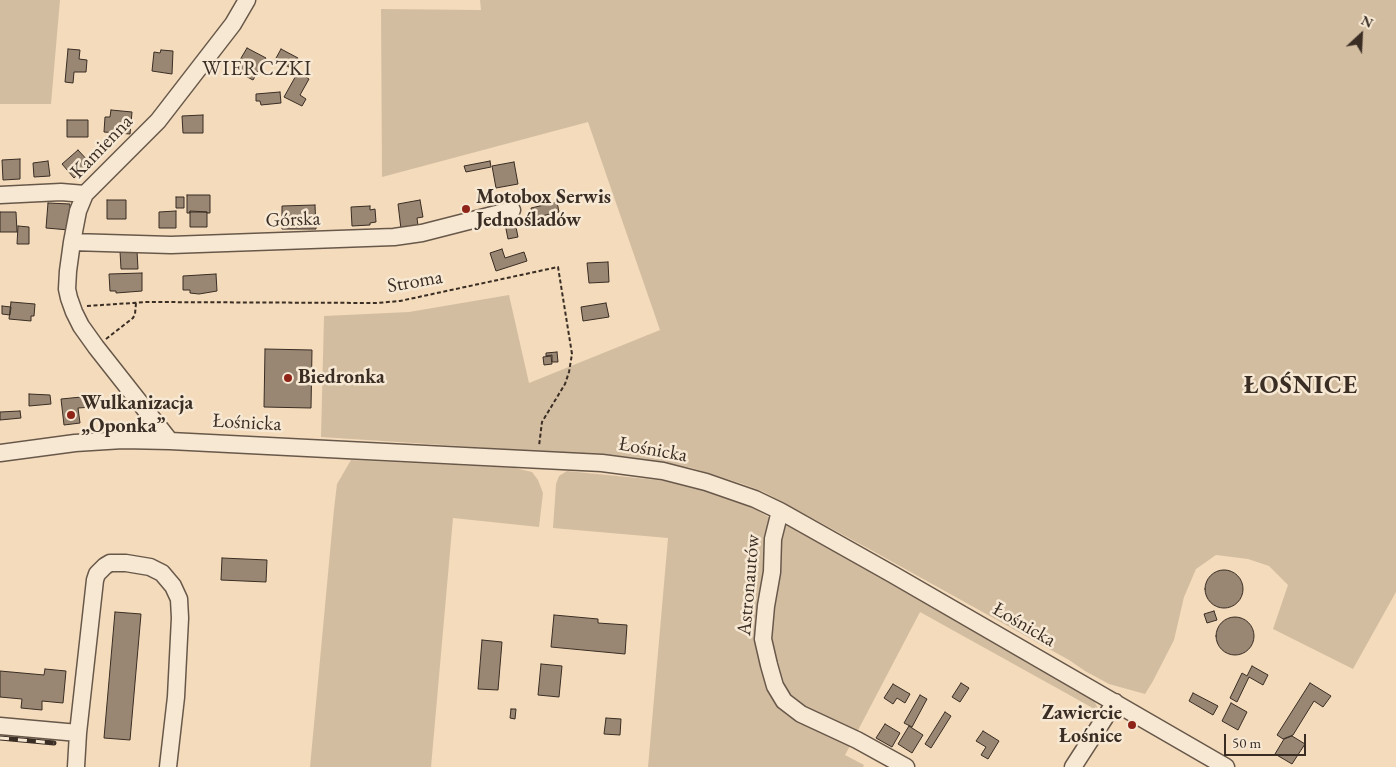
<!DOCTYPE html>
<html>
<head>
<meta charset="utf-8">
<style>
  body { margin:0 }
  #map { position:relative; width:1396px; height:767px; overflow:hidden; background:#f3dbbb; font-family:"EB Garamond",serif }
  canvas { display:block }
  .north { position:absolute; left:1336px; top:10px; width:50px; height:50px; -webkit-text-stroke:4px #f7e8d3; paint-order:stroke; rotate:25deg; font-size:14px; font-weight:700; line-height:20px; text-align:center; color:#392d24 }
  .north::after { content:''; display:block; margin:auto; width:18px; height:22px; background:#392d24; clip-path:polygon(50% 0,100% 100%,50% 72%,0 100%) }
  .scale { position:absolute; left:1224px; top:734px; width:82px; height:22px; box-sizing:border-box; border:2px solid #392d24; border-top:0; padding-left:6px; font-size:15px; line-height:18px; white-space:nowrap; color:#392d24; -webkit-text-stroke:4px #f7e8d3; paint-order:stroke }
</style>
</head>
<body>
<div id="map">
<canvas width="1396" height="767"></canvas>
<div class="north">N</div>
<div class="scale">50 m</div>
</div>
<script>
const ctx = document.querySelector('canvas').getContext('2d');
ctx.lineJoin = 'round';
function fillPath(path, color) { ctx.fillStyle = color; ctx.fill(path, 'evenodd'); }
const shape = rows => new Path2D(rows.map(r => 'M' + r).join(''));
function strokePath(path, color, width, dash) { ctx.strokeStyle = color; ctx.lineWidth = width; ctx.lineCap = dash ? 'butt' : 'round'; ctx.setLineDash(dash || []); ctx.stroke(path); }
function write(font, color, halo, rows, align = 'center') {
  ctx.font = font + ' "EB Garamond",serif'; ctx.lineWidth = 5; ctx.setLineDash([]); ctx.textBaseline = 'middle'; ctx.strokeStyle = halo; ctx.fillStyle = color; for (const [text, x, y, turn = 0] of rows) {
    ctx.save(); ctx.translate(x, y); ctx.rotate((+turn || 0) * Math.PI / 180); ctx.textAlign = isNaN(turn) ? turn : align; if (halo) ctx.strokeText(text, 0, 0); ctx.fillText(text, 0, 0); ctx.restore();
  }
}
const green = shape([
  [0,0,60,0,51,104,0,104],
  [480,0,1396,0,1396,592,1353,669,1273,629,1288,585,1269,566,1248,559,1216,555,1196,569,1184,597,1174,640,1153,681,1145,694,1109,684,1085,671,1069,660,871,550,764,492,743,484,692,468,627,457,321,437,324,316,409,312,509,295,529,383,660,330,588,122,382,177,381,9,481,10],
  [351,460,515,468,532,472,538,480,543,493,539,527,453,518,431,767,310,767,334,509,337,484],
  [567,471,677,482,709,490,755,509,772,519,767,550,773,690,851,744,845,755,864,765,863,767,648,767,668,538,553,528,556,484,559,476],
  [783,523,1093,699,1100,712,920,612,855,736,808,711,786,694,768,635]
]);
const building = shape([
  [247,48,266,58,253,80,234,70,247,48],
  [68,49,80,50,79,59,87,60,86,72,74,72,73,83,65,82,68,49],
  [281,49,298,58,293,69,275,60,281,49],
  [161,50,173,51,172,74,152,71,154,52,160,53,161,50],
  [298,72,309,79,300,95,306,99,302,106,284,97,298,72],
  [280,92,281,103,261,105,260,101,256,101,256,94,280,92],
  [111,110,132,112,130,134,104,132,105,117,110,117,111,110],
  [203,115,203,133,183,133,182,116,203,115],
  [67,120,88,120,88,137,67,137,67,120],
  [78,150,90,163,74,178,62,164,78,150],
  [20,159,20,179,3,180,2,160,20,159],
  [48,161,50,176,34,177,33,163,48,161],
  [490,161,491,167,466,172,464,166,490,161],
  [514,162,518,184,496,188,492,166,514,162],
  [187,195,210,195,210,213,207,213,207,212,190,211,190,213,187,213,187,195],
  [176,197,184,197,184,208,176,208,176,197],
  [107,200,126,200,126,219,107,219,107,200],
  [420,200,423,217,417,218,418,226,401,229,398,204,420,200],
  [557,202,559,212,533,218,531,208,557,202],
  [48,203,70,204,69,230,46,228,48,203],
  [315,205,316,229,282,229,282,206,315,205],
  [370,206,370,210,375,209,376,222,370,223,370,225,352,226,351,207,370,206],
  [176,211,176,228,159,228,159,212,176,211],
  [0,212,16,212,17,232,0,232,0,212],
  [190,212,207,212,207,227,190,227,190,212],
  [514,217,518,237,508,239,504,219,514,217],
  [18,226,29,227,29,244,17,244,18,226],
  [502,249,505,258,524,252,527,261,496,271,490,253,502,249],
  [120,251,137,251,138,269,121,269,120,251],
  [608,262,609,282,589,283,587,263,608,262],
  [142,273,142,291,116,293,116,291,110,291,109,274,142,273],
  [216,274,217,291,199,294,190,293,190,290,183,290,183,276,216,274],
  [11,302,35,304,34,316,31,316,31,321,9,319,11,302],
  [606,303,609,317,583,321,581,307,606,303],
  [2,306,11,307,10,315,2,314,2,306],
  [265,349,312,350,311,408,264,407,265,349],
  [557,352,558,362,552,362,552,355,546,356,546,353,557,352],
  [551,356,552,364,544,365,543,357,551,356],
  [29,394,50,395,51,404,29,406,29,394],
  [92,396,93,407,78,408,80,423,64,425,61,399,92,396],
  [20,411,21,418,0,420,0,412,20,411],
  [222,558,267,560,266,582,221,580,222,558],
  '1205 589a19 19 0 1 1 38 0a19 19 0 1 1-38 0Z',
  [1214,611,1217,620,1207,623,1204,614,1214,611],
  [115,612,141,614,130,740,104,738,115,612],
  [554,615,598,619,598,623,627,625,625,654,551,647,554,615],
  '1216 636a19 19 0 1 1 38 0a19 19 0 1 1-38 0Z',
  [482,640,502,642,498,690,478,689,482,640],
  [541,664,562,666,559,697,538,695,541,664],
  [1252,666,1268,675,1263,685,1249,677,1237,702,1230,698,1242,673,1247,676,1252,666],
  [45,669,66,671,63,703,42,701,42,710,21,708,22,699,0,697,0,671,44,675,45,669],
  [961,683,969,688,960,702,952,697,961,683],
  [1310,683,1331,696,1323,707,1314,701,1293,735,1283,739,1277,735,1310,683],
  [893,684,910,694,905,703,897,698,893,704,884,698,893,684],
  [1193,693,1218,706,1213,715,1189,701,1193,693],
  [920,695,927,699,912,727,904,723,920,695],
  [1231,703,1247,712,1238,730,1222,721,1231,703],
  [511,709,516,709,515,719,510,718,511,709],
  [945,712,951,716,931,748,925,744,945,712],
  [606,718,621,719,620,735,604,734,606,718],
  [885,724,900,733,892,747,876,738,885,724],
  [909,726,923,735,912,753,898,744,909,726],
  [983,731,999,741,988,759,981,755,986,747,976,741,983,731],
  [1292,736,1305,744,1292,764,1275,754,1284,739,1292,736]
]);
const path = shape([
  [87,306,147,302,376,303,400,301,558,267,572,354,569,372,565,384,542,422,539,446],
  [106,339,133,318,135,314,136,303]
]);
const minor = shape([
  [0,195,61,192,85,194],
  [72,242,171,245,394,237,422,233,512,210],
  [170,441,96,347,81,326,74,312,69,298,67,289,68,271,72,242,78,211,85,194,158,121,233,24,247,0],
  [0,453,75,443,123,440,170,441,602,463,663,471,706,482,755,499,780,511,892,574,1226,767],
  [780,511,773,539,772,572,766,606,763,639,769,665,775,686,784,701,801,714,857,740,906,767],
  [0,726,78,733],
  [76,767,78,733,95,580,97,574,105,566,110,563,126,563,150,567,162,573,173,586,179,599,180,618,176,697,168,767],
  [1073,767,1115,702]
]);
const rail = shape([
  [0,738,54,743]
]);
const markers = [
  [466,209,5,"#8f2418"],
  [288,378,5,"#8f2418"],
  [71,415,5,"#8f2418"],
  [1132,725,5,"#8f2418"]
];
const streetNames = [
  ["Kamienna",102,147,-46],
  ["Górska",293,220,-2],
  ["Stroma",415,282,-10],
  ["Łośnicka",247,423,3],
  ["Łośnicka",653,450,10],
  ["Astronautów",749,585,-85],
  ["Łośnicka",1024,625,30]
];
const poiNames = [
  ["Motobox Serwis",476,198],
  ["Jednośladów",476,221],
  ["Biedronka",298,378],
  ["Wulkanizacja",81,404],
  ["„Oponka”",81,427],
  ["Zawiercie",1122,714,"right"],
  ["Łośnice",1122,737,"right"]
];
const neighbourhoodNames = [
  ["WIERCZKI",257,69]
];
const districtNames = [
  ["ŁOŚNICE",1301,386]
];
fillPath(green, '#d3bda1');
fillPath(building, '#9a8773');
strokePath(building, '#392d24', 1);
strokePath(minor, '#68584a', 19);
strokePath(path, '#392d24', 2, [4, 2.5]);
strokePath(minor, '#f7e8d3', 16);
strokePath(rail, '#392d24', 5);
strokePath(rail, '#f7e8d3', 3, [9]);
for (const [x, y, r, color] of markers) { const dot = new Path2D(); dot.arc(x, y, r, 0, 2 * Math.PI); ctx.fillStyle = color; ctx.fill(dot); strokePath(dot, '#f7e8d3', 2); }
write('20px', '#392d24', '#f7e8d3', streetNames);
write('bold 20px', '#392d24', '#f7e8d3', poiNames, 'left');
ctx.letterSpacing = '1px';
write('21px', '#392d24', '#f7e8d3', neighbourhoodNames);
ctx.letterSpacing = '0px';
ctx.letterSpacing = '1px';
write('bold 25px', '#392d24', '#f7e8d3', districtNames);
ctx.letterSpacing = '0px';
</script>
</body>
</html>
